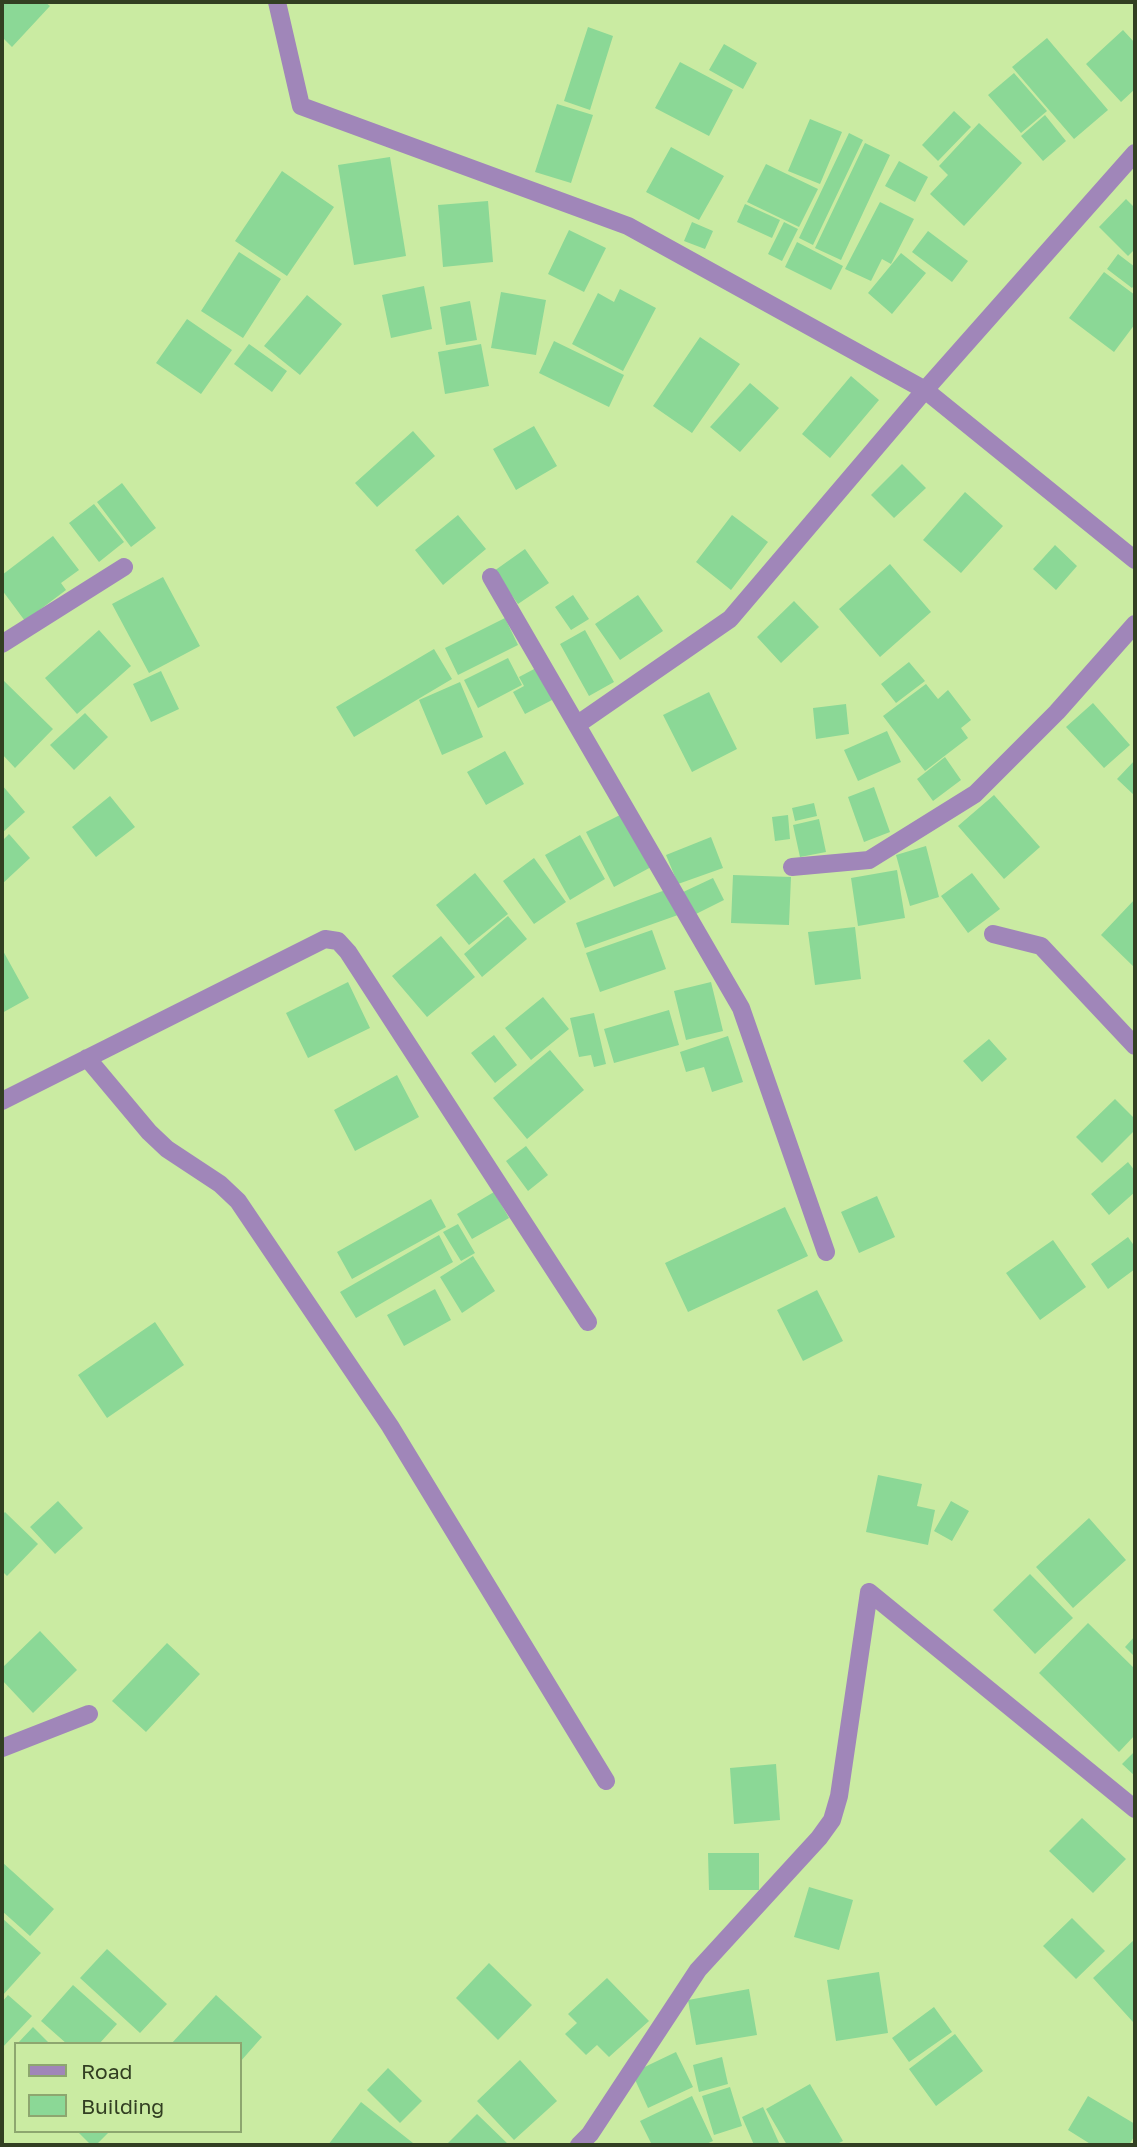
<!DOCTYPE html>
<html>
<head>
<meta charset="utf-8">
<style>
  body { margin:0 }
  #map { position:relative; width:1137px; height:2147px; overflow:hidden; background:#caeba2; font-family:"Golos Text",sans-serif }
  canvas { display:block }
  .frame { position:absolute; inset:0; border:4px solid #323f22; pointer-events:none }
  .legend { position:absolute; left:14px; top:2042px; width:228px; height:91px; box-sizing:border-box; background:#caeba2; border:2px solid #8da66f; margin:0; padding:9px 12px; list-style:none; font-size:21px; color:#323f22 }
  .legend li { display:flex; align-items:center; gap:14px; height:35px }
  .legend b { width:35px; border:2px solid #8da66f }
</style>
</head>
<body>
<div id="map">
<canvas width="1137" height="2147"></canvas>
<div class="frame"></div>
<ul class="legend">
<li><b style="height:9px;background:#a086b9"></b>Road</li>
<li><b style="height:19px;background:#8bd896"></b>Building</li>
</ul>
</div>
<script>
const ctx = document.querySelector('canvas').getContext('2d');
ctx.lineJoin = 'round';
function fillPath(path, color) { ctx.fillStyle = color; ctx.fill(path, 'evenodd'); }
const shape = rows => new Path2D(rows.map(r => 'M' + r).join(''));
function strokePath(path, color, width, dash) { ctx.strokeStyle = color; ctx.lineWidth = width; ctx.lineCap = dash ? 'butt' : 'round'; ctx.setLineDash(dash || []); ctx.stroke(path); }
const building = shape([
  [2,2,45,2,50,6,12,47,2,37],
  [588,27,613,36,590,110,564,101],
  [1123,30,1135,43,1135,89,1121,102,1086,64],
  [1047,38,1108,110,1074,139,1012,67],
  [724,44,757,63,743,89,709,70],
  [680,62,733,90,709,136,655,108],
  [1014,73,1047,111,1021,133,988,95],
  [557,104,593,115,571,183,535,172],
  [954,111,971,127,938,161,922,145],
  [1045,115,1066,141,1043,161,1021,136],
  [810,119,842,132,820,184,788,171],
  [979,123,1022,163,964,226,930,194,948,175,939,166],
  [849,133,863,140,813,245,799,238],
  [865,143,890,155,841,260,815,248],
  [671,147,724,176,699,220,646,192],
  [390,157,406,256,354,265,338,165],
  [899,161,928,177,915,202,885,186],
  [766,164,818,189,799,227,747,202],
  [282,171,334,207,287,276,235,241],
  [1126,199,1135,208,1135,249,1128,256,1099,227],
  [488,201,493,262,443,267,438,205],
  [880,202,914,219,891,264,882,259,871,281,845,269],
  [745,204,780,220,772,238,737,222],
  [692,222,713,231,705,249,684,241],
  [784,222,798,229,782,261,768,254],
  [569,230,606,248,584,292,548,274],
  [928,231,968,261,952,282,912,252],
  [797,242,843,266,831,290,785,267],
  [239,252,281,279,243,338,201,311],
  [901,253,926,273,892,314,868,293],
  [1118,254,1135,267,1135,284,1132,288,1107,269],
  [1104,272,1135,295,1135,324,1114,352,1069,318],
  [424,286,432,329,391,338,382,295],
  [620,289,656,308,623,371,572,344,598,293,614,302],
  [501,292,546,300,536,355,491,348],
  [307,295,342,324,300,375,264,346],
  [470,301,477,340,446,345,440,307],
  [187,319,232,350,201,394,156,363],
  [700,337,740,364,692,433,653,406],
  [554,341,624,375,609,407,539,373],
  [249,344,287,371,272,392,234,364],
  [481,344,489,386,445,394,438,352],
  [851,376,879,400,830,458,802,434],
  [750,383,779,408,740,452,710,427],
  [534,426,557,466,516,490,493,449],
  [413,431,435,456,377,507,355,483],
  [902,464,926,488,894,518,871,495],
  [122,483,156,528,131,547,97,502],
  [965,492,1003,526,961,573,923,540],
  [94,504,124,542,99,562,69,523],
  [458,515,486,549,443,585,415,550],
  [732,515,768,542,731,590,696,562],
  [53,536,79,570,61,583,66,590,25,621,2,590,2,575],
  [1055,545,1077,566,1056,590,1033,569],
  [525,549,549,583,518,604,494,571],
  [890,564,931,612,880,657,839,609],
  [163,577,200,646,149,673,112,604],
  [573,595,589,619,571,630,555,607],
  [638,595,663,631,620,660,595,624],
  [794,601,819,627,781,663,757,637],
  [505,618,518,645,458,675,445,648],
  [99,630,131,666,77,714,45,678],
  [585,630,614,682,589,696,560,644],
  [434,649,452,679,354,737,336,707],
  [508,658,522,685,478,708,464,680],
  [909,662,925,681,896,703,881,684],
  [538,667,554,699,525,714,513,692,524,686,519,677],
  [161,671,179,709,151,722,133,684],
  [2,679,53,729,15,768,2,754],
  [460,682,483,737,442,755,419,700],
  [926,684,938,699,948,690,971,720,961,728,968,738,925,771,883,716],
  [709,692,737,749,692,772,663,715],
  [1093,703,1130,745,1104,768,1066,727],
  [846,704,849,734,816,739,813,708],
  [85,713,108,737,74,770,50,745],
  [887,731,901,762,858,781,844,750],
  [505,751,524,784,486,805,467,772],
  [945,757,961,780,933,801,917,779],
  [1135,760,1135,796,1117,779],
  [2,785,25,812,2,833],
  [874,787,890,832,864,842,848,797],
  [994,795,1040,847,1004,879,958,826],
  [110,796,135,827,96,857,72,827],
  [814,803,817,816,795,821,792,808],
  [626,812,653,866,614,887,586,832],
  [788,815,790,839,775,841,772,817],
  [819,819,826,852,800,857,793,825],
  [9,834,30,858,2,884,2,841],
  [580,835,605,879,570,900,545,855],
  [711,837,723,868,678,884,666,855],
  [926,846,939,897,910,906,896,855],
  [534,858,566,902,534,924,503,881],
  [897,870,905,918,858,926,851,878],
  [475,873,508,914,469,945,436,905],
  [972,873,1000,909,968,933,941,896],
  [733,875,791,877,789,925,731,923],
  [713,878,724,900,692,916,681,893],
  [668,889,678,915,585,948,576,923],
  [1135,899,1135,968,1101,935],
  [508,916,527,939,482,977,464,954],
  [855,927,861,979,815,985,808,932],
  [652,930,666,969,600,992,586,953],
  [441,936,475,977,427,1017,392,976],
  [2,949,29,998,2,1013],
  [348,982,370,1028,308,1058,286,1013],
  [711,982,723,1031,686,1040,674,991],
  [543,997,569,1029,531,1060,505,1028],
  [669,1010,679,1045,614,1063,604,1029],
  [594,1013,606,1064,594,1067,591,1055,579,1057,570,1018],
  [494,1035,517,1065,495,1083,471,1053],
  [728,1036,743,1082,712,1092,704,1067,686,1072,680,1052],
  [989,1039,1007,1059,982,1082,963,1061],
  [550,1050,584,1090,527,1139,493,1098],
  [397,1075,419,1117,355,1151,334,1110],
  [1115,1099,1135,1119,1135,1130,1102,1163,1076,1137],
  [526,1146,548,1175,528,1191,506,1161],
  [1128,1162,1135,1171,1135,1192,1109,1215,1091,1194],
  [494,1192,509,1218,472,1239,457,1214],
  [877,1196,895,1237,859,1253,841,1212],
  [431,1199,446,1227,352,1279,337,1252],
  [785,1207,808,1256,688,1312,665,1263],
  [458,1224,475,1253,461,1261,443,1232],
  [439,1235,453,1262,356,1318,340,1292],
  [1128,1237,1135,1247,1135,1269,1108,1289,1091,1264],
  [1053,1240,1086,1287,1040,1320,1006,1273],
  [473,1256,495,1291,462,1313,440,1277],
  [435,1289,451,1320,404,1346,387,1315],
  [817,1290,843,1341,803,1361,777,1310],
  [155,1322,184,1365,107,1418,78,1375],
  [878,1475,922,1484,917,1506,935,1510,928,1545,866,1532],
  [58,1501,83,1528,55,1554,30,1527],
  [951,1501,969,1511,952,1541,934,1531],
  [5,1512,38,1544,7,1576,2,1571,2,1515],
  [1089,1518,1126,1560,1073,1608,1036,1567],
  [1030,1574,1073,1618,1035,1654,993,1610],
  [1088,1623,1135,1669,1135,1735,1119,1752,1039,1673],
  [40,1631,77,1670,33,1713,2,1680,2,1668],
  [1135,1636,1135,1657,1125,1647],
  [167,1643,200,1674,146,1732,112,1701],
  [1135,1751,1135,1776,1122,1764],
  [776,1764,780,1820,734,1824,730,1768],
  [1082,1818,1126,1859,1093,1893,1049,1851],
  [708,1853,759,1853,759,1890,709,1890],
  [2,1862,54,1909,30,1936,2,1911],
  [809,1887,853,1900,839,1950,794,1937],
  [2,1918,41,1953,2,1996],
  [1072,1918,1105,1951,1076,1979,1043,1946],
  [1135,1939,1135,2020,1133,2022,1093,1978],
  [107,1949,167,2004,140,2033,80,1978],
  [489,1963,532,2005,498,2040,456,1998],
  [879,1972,888,2033,836,2041,827,1980],
  [607,1978,649,2021,609,2057,597,2045,586,2055,565,2034,577,2023,568,2014],
  [73,1985,117,2024,99,2044,67,2044,41,2021],
  [749,1989,757,2035,696,2045,688,2000],
  [8,1995,32,2016,2,2048,2,2002],
  [216,1995,262,2037,240,2062,240,2044,171,2044],
  [934,2007,952,2032,909,2062,892,2038],
  [33,2027,50,2044,17,2044],
  [955,2034,983,2071,936,2106,909,2069],
  [676,2052,693,2087,648,2108,632,2073],
  [722,2057,728,2084,699,2092,693,2065],
  [520,2060,557,2101,514,2140,477,2101],
  [388,2068,422,2101,400,2123,367,2090],
  [810,2084,843,2141,835,2145,787,2145,766,2109],
  [730,2087,742,2126,714,2135,702,2096],
  [692,2096,713,2141,704,2145,652,2145,640,2121],
  [1088,2096,1135,2124,1135,2135,1129,2145,1092,2145,1068,2130],
  [361,2102,413,2143,412,2145,328,2145],
  [763,2107,780,2145,754,2145,742,2117],
  [477,2114,509,2145,446,2145],
  [77,2131,110,2131,96,2145,91,2145]
]);
const minor = shape([
  [277,2,301,106,628,226,925,390,1135,560],
  [491,577,741,1008,826,1252],
  [2,644,124,567],
  [578,724,730,619,925,390,1135,153],
  [792,867,869,860,975,794,1057,712,1135,624],
  [993,934,1041,946,1135,1046],
  [87,1058,149,1132,167,1149,220,1184,238,1201,390,1426,606,1781],
  [2,1101,325,939,338,941,348,952,588,1322],
  [869,1592,1135,1809],
  [2,1748,89,1714],
  [579,2145,590,2134,698,1970,819,1838,832,1820,839,1796,869,1592]
]);
fillPath(building, '#8bd896');
strokePath(minor, '#a086b9', 18);
</script>
</body>
</html>
